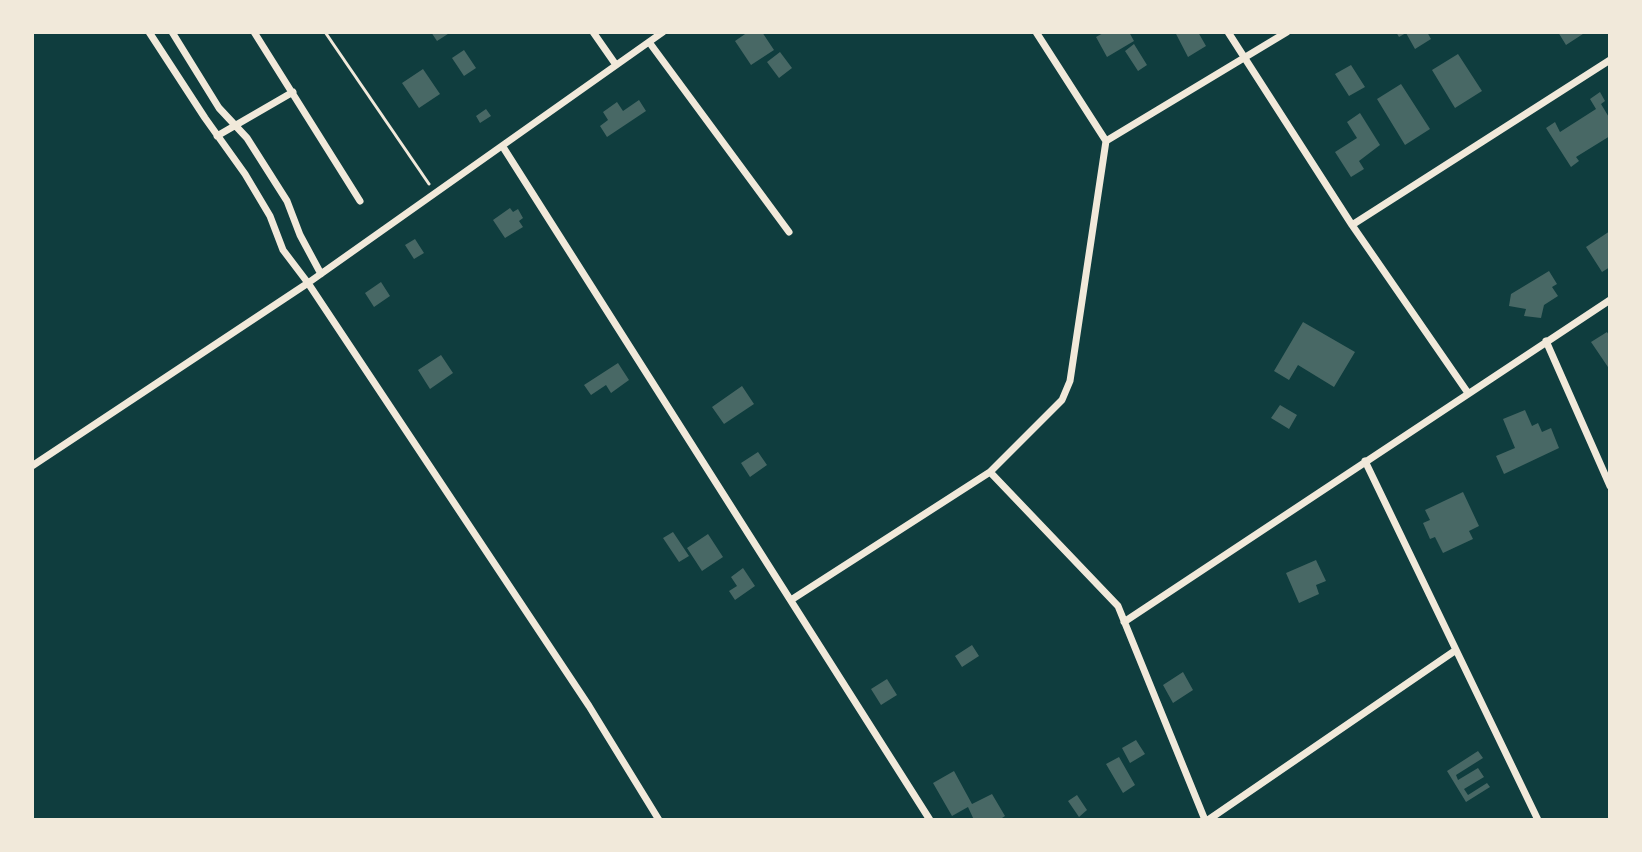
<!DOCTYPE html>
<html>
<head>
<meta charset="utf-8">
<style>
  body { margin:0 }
  #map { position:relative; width:1642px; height:852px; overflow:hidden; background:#0f3d3e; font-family:Roboto,sans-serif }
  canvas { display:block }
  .frame { position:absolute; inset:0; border:34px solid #f1e9da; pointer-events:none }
</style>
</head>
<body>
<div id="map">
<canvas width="1642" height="852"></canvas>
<div class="frame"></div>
</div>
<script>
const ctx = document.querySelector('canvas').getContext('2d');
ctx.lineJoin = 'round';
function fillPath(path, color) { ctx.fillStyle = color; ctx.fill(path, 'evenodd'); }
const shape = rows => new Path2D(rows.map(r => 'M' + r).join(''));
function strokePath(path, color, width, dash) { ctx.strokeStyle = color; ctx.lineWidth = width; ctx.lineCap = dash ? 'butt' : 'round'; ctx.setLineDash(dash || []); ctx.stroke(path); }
const building = shape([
  [431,32,451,32,437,41],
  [748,32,762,32,774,50,751,65,735,41],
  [1105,32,1129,32,1134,41,1107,57,1096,37],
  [1175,32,1198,32,1206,46,1188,57],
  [1396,32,1427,32,1431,39,1415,49,1406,33,1399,37],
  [1558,32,1586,32,1566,45],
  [1134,44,1147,65,1138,71,1125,51],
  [464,50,476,68,464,76,452,58],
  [780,52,792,68,779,78,767,62],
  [1458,54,1482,91,1455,108,1432,70],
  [1351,65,1365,87,1349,96,1335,74],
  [423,69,440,94,419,108,402,83],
  [1401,84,1430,129,1405,145,1377,99],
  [1600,92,1605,101,1601,104,1610,119,1610,136,1576,157,1579,161,1571,167,1546,128,1555,122,1560,132,1596,109,1590,99],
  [639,100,646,111,607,137,600,126,608,120,603,112,617,102,623,111],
  [486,109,491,116,480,123,476,116],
  [1360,113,1380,145,1359,161,1364,169,1351,177,1335,152,1357,138,1347,122],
  [510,208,513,212,518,209,523,218,519,221,523,227,505,238,493,220],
  [1610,231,1610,267,1602,272,1586,247],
  [415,239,424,253,414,259,405,245],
  [1549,271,1557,284,1552,287,1558,296,1544,305,1541,318,1524,316,1526,309,1509,306,1511,294],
  [381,282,390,296,374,307,365,293],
  [1303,322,1355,352,1334,387,1298,365,1289,380,1274,371],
  [1607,332,1610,337,1610,370,1591,342],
  [441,355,453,373,430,389,418,370],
  [618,363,629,380,611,393,606,385,591,395,584,385],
  [742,386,754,404,724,424,712,407],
  [1280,405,1297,415,1289,429,1271,418],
  [1525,410,1532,426,1538,423,1542,432,1551,428,1559,448,1504,474,1496,456,1515,448,1503,419],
  [758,452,767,465,750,477,741,463],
  [1463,492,1479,526,1469,531,1473,539,1443,553,1435,537,1430,539,1423,523,1430,520,1425,510],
  [673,532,689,556,679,562,663,538],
  [708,534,723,557,702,571,687,548],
  [1316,560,1326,581,1316,585,1319,594,1299,603,1286,573],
  [743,568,755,586,735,600,729,591,737,586,731,577],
  [972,645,979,656,962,667,955,656],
  [1183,672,1193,690,1173,703,1163,685],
  [887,679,897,695,881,705,871,689],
  [1136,740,1145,754,1130,763,1122,748],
  [1478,751,1483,758,1456,775,1458,780,1478,768,1484,777,1464,789,1468,795,1487,783,1490,787,1466,802,1447,771],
  [1119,757,1135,785,1123,793,1106,764],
  [954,771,972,804,992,794,1005,816,999,820,974,820,968,807,952,816,933,783],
  [1077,795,1087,810,1079,817,1068,801]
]);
const path = shape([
  [325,32,429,184]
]);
const minor = shape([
  [149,32,205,118,245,174,270,216,283,250,308,283,589,706,659,820],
  [172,32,219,108,247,138,287,201,300,235,321,274],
  [254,32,360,201],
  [593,32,616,65],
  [1228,32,1352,225,1468,393],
  [649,42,789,232],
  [217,136,293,92],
  [1106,141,1287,32],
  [503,147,930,820],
  [1352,225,1610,60],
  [1546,341,1610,486],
  [1365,461,1538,820],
  [32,466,308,283,663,32],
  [990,472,1118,606,1205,820],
  [791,600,990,472,1062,400,1070,381,1106,141,1036,32],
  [1124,622,1610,300],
  [1208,820,1456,650]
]);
fillPath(building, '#486865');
strokePath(path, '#f1e9da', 3);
strokePath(minor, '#f1e9da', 7);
</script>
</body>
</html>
